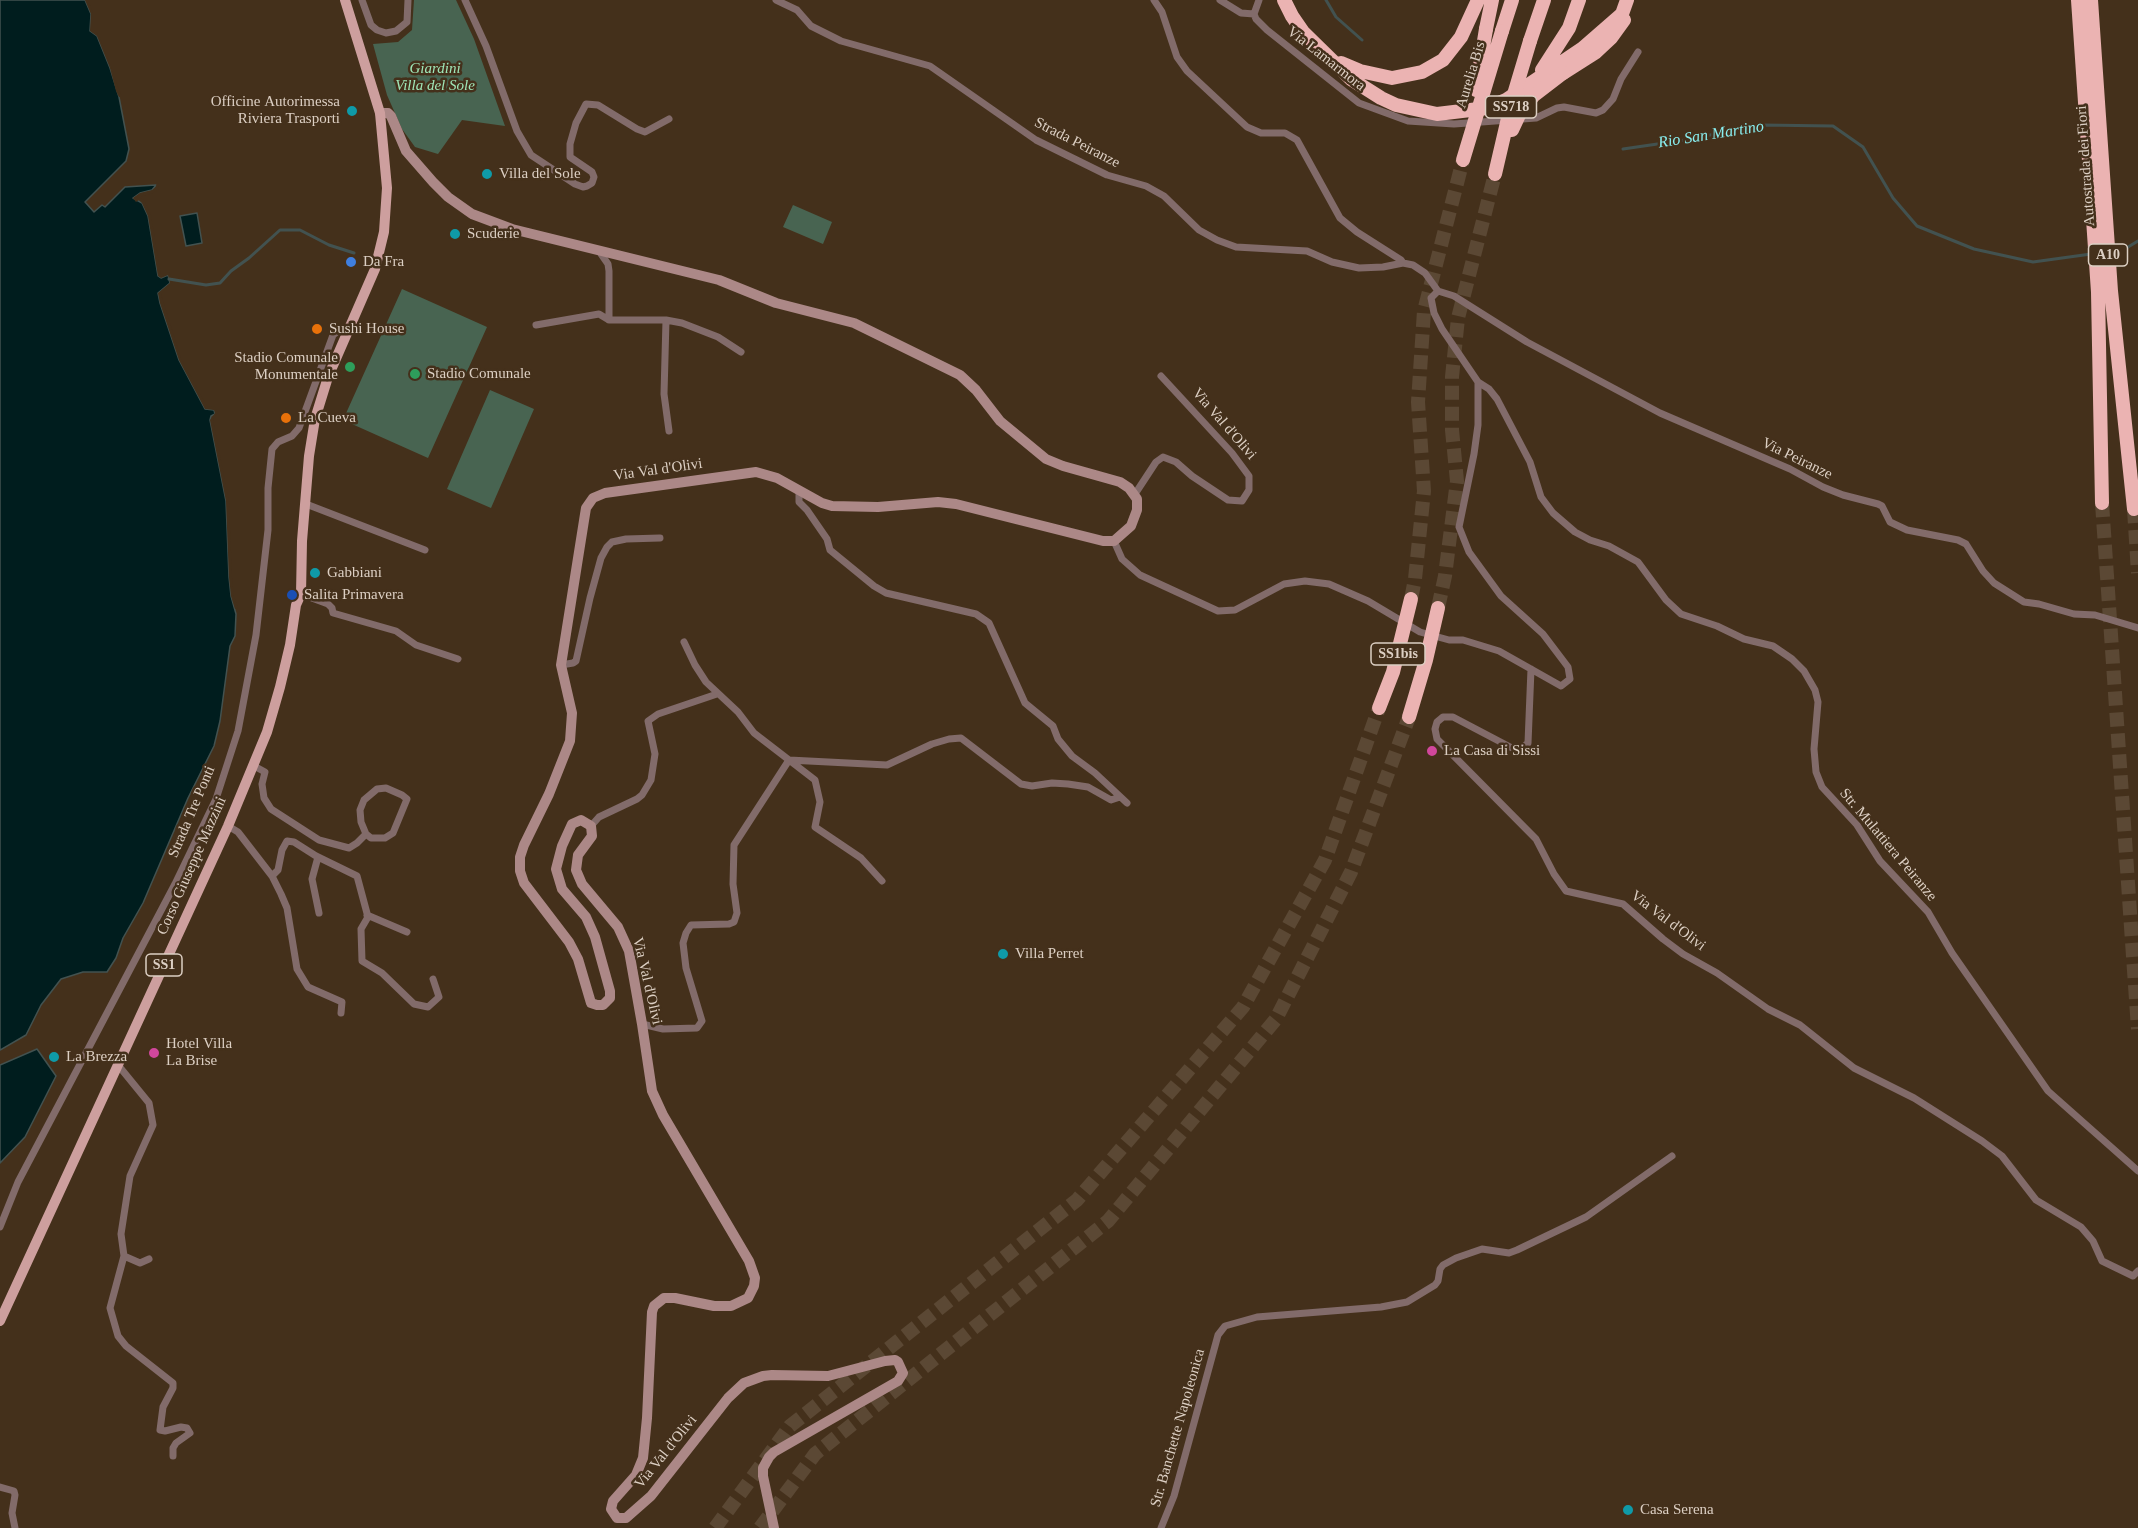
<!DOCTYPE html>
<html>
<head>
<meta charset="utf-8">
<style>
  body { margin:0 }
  canvas { display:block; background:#44301b }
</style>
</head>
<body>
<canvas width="2138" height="1528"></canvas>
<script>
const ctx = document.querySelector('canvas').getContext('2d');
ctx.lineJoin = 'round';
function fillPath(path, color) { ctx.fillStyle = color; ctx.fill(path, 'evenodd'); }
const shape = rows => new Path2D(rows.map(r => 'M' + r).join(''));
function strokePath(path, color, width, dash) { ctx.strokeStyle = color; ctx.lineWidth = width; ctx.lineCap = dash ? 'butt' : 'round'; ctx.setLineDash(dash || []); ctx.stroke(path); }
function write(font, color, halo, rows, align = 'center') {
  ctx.font = font + ' "Times New Roman",serif'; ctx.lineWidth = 5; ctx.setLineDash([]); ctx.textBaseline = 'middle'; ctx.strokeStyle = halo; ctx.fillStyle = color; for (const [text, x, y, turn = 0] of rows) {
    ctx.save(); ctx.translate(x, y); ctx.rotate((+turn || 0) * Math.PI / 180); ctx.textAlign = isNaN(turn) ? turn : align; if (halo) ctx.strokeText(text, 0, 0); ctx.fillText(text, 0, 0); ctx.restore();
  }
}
const green = shape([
  [414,0,456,0,474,39,505,126,462,120,438,154,415,147,402,129,387,95,373,44,398,42,412,30],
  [793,205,832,222,823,244,783,227],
  [402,289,487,327,428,458,343,420],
  [490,390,534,409,491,508,447,489]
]);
const water = shape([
  [0,0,85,0,91,14,90,31,97,36,110,68,119,97,129,149,126,161,85,202,94,212,102,205,105,207,125,187,156,185,152,190,140,193,133,198,142,203,148,216,158,276,161,278,168,275,170,283,158,293,160,303,179,360,205,409,214,410,215,414,211,416,210,420,226,501,229,577,231,596,236,614,235,636,230,646,220,721,214,746,188,798,143,903,123,938,116,958,107,972,83,972,61,979,41,1005,26,1035,0,1050,0,0],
  [197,213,202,243,186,246,180,216,197,213],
  [37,1049,56,1076,25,1137,0,1163,0,1065,37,1049]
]);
const pier = shape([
  [85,0,88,0,93,13,93,30,99,35,122,97,119,97,116,91,110,68,97,36,90,31,91,14],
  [157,182,159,185,158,190,153,193,139,197,145,201,151,215,161,274,169,272,173,282,161,294,181,358,207,406,215,407,218,413,213,420,229,501,232,577,234,596,238,608,235,609,231,596,229,577,226,501,210,420,215,413,214,410,205,409,179,360,160,303,158,293,170,283,168,275,161,278,158,276,148,216,142,203,139,200,136,202,133,198,140,193,152,190,156,187]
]);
const stream = shape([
  [1326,0,1336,17,1362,40],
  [1623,149,1685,140,1761,125,1833,126,1863,147,1893,198,1917,226,1974,249,2033,262,2091,254],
  [2112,252,2123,250,2138,241],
  [169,279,206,285,220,283,231,271,249,258,280,230,300,230,329,245,354,253]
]);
const highwayTunnel = shape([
  [2102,503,2138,1029],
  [2134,509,2138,573],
  [1411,599,1415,579,1424,491,1418,402,1424,311,1463,160],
  [1438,608,1445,576,1457,481,1452,430,1452,377,1458,318,1495,174],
  [715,1528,790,1426,1077,1200,1243,1007,1325,860,1379,708],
  [760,1528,815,1454,1108,1221,1276,1019,1351,872,1409,717]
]);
const street = shape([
  [362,0,371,25,377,30,386,33,396,31,407,22,408,0],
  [465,0,486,46,517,131,531,155,575,184,583,187,587,186,592,183,594,177,592,172,570,157,570,144,576,123,586,104,598,105,637,129,645,132,669,119],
  [776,0,797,10,811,26,841,41,930,66,1036,140,1107,175,1146,186,1164,196,1199,230,1217,240,1236,247,1307,251,1332,262,1359,268,1383,267,1403,263,1413,265,1425,273,1438,291],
  [1154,0,1162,12,1177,57,1187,71,1247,127,1261,133,1285,133,1297,140,1340,218,1357,232,1401,260,1403,263],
  [1220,0,1241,13,1254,14],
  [1259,0,1254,14,1256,19,1267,30,1359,103,1408,121,1454,124,1536,118,1557,108,1564,107,1596,113,1603,110,1613,99,1621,79,1638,52],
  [603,251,601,254,608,264,609,271,609,320],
  [1438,291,1454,296,1527,342,1660,413,1790,469,1823,487,1843,495,1878,504,1882,506,1890,522,1907,530,1958,540,1966,544,1983,571,1994,583,2024,602,2039,604,2074,614,2095,615,2138,628],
  [666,320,664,394,669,431],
  [536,325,599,314,609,320,666,320,682,323,718,337,741,352],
  [1478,382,1489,389,1497,399,1530,462,1541,497,1553,513,1575,532,1590,540,1609,546,1638,562,1666,600,1681,614,1717,626,1744,639,1773,646,1792,659,1804,671,1815,690,1818,702,1814,749,1816,772,1822,787,1857,825,1880,861,1928,912,1952,953,2048,1091,2138,1171],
  [799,491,799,502,807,510,827,539,830,550,874,586,886,593,976,614,989,623,1025,703,1053,726,1058,739,1072,756,1095,773,1127,803],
  [1135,494,1156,462,1163,457,1176,462,1192,476,1228,500,1242,501,1249,490,1249,476,1232,453,1161,376],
  [306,504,425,550],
  [1114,541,1122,559,1140,575,1218,611,1235,610,1284,584,1305,581,1329,584,1368,601,1420,632,1449,640,1463,640,1499,651,1561,686,1570,679,1568,667,1543,634,1501,596,1469,552,1459,527,1474,454,1478,425,1478,382,1442,329,1434,313,1431,298,1438,291],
  [301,594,328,604,332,608,333,613,396,631,416,645,458,659],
  [684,642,695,665,706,682,738,712,754,733,815,780,820,802,815,827,861,858,882,881],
  [561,665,573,663,576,661,590,598,601,558,607,547,612,542,626,539,660,538],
  [1531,669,1528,743,1521,749,1512,748,1453,717,1443,717,1437,722,1435,729,1437,739,1536,839,1554,874,1566,891,1623,904,1663,939,1683,954,1717,973,1768,1009,1800,1025,1854,1068,1914,1098,1982,1141,2002,1156,2036,1200,2081,1227,2093,1241,2102,1261,2133,1276,2138,1271],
  [789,760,887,765,932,744,949,739,961,738,1021,784,1032,786,1052,783,1068,784,1088,787,1111,800,1120,797],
  [254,766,265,772,262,784,264,798,271,809,319,840,349,848,357,843,366,834,361,822,360,810,364,800,377,789,386,788,402,795,407,799,393,833,385,838,371,838,366,834],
  [228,826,238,832,272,876,281,894,287,908,297,969,308,987,342,1002,341,1013],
  [591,826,599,817,637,799,642,795,651,780,655,754,648,721,658,714,717,694],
  [318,857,312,879,319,913],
  [272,876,278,870,282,850,287,841,294,842,316,856,357,876,368,917,361,929,362,961,382,973,414,1004,428,1007,439,997,433,979],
  [367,915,407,932],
  [642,1024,663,1029,697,1028,702,1021,686,968,683,943,686,933,691,925,729,924,734,922,737,913,733,884,734,845,789,760],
  [118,1065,149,1103,153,1125,130,1176,121,1234,124,1256,110,1308,118,1336,126,1346,173,1383,173,1388,163,1407,160,1430,165,1431,181,1427,187,1428,190,1433,176,1443,173,1448,173,1456],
  [0,1227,18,1182,175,884,216,799,238,731,256,635,268,530,268,488,272,449,278,442,292,436,299,428,333,335,341,329,349,327],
  [124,1256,140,1263,149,1259],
  [0,1487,14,1491,15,1495,12,1513,15,1528],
  [1161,1528,1174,1496,1218,1335,1225,1326,1257,1317,1381,1307,1407,1302,1435,1285,1438,1281,1440,1269,1443,1265,1456,1258,1482,1249,1509,1253,1517,1250,1586,1217,1672,1156]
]);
const secondary = shape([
  [380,113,388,113,391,116,406,151,433,182,448,197,472,214,512,229,719,280,776,303,854,323,960,375,976,390,1000,421,1046,459,1063,466,1120,482,1129,488,1137,499,1137,510,1131,526,1114,541,1103,541,956,504,938,502,878,507,832,506,822,503,777,478,756,472,605,493,593,498,586,508,561,665,572,713,570,741,549,794,524,845,520,857,520,871,524,883,569,942,578,959,591,1003,597,1005,603,1005,610,998,610,991,595,937,586,917,562,889,556,869,562,846,572,824,581,820,591,826,592,836,578,855,576,870,582,884,618,927,629,951,642,1024,652,1091,663,1115,749,1261,755,1278,754,1286,748,1298,731,1306,714,1306,675,1298,664,1298,654,1306,652,1312,647,1418,643,1458,636,1475,613,1501,611,1509,617,1518,626,1518,651,1496,728,1398,744,1383,763,1376,772,1375,828,1376,885,1361,895,1360,898,1362,903,1373,898,1381,774,1452,769,1457,763,1468,763,1476,774,1528]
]);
const primary = shape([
  [0,1321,228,826,267,732,280,687,290,645,296,605,301,594,302,541,309,456,315,419,328,377,375,269,384,232,387,188,380,113,345,0]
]);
const highway = shape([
  [1284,0,1292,16,1303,32,1351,79,1381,98,1396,105,1437,114,1487,108,1506,100,1583,48,1622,14,1627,0],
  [2078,0,2098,292,2102,503],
  [2091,0,2111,291,2134,509],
  [1486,29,1492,0],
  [1502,31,1512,0],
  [1530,41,1544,0],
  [1341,63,1360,71,1392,78,1422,72,1443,60,1461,37,1478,0],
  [1542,70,1569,28,1579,0],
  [1563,73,1596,52,1611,38,1624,20]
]);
const highwayBridge = shape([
  [1476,90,1486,29],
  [1512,130,1519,115,1533,96,1563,73],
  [1463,160,1502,31],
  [1495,174,1512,101,1530,41],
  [1379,708,1393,672,1411,599],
  [1409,717,1426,660,1438,608]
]);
const markers = [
  [352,111,6,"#0f9aa8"],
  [487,174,6,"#0f9aa8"],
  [455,234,6,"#0f9aa8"],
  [351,262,6,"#3f7fe0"],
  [317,329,6,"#e8710a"],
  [350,367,6,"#2e9e5b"],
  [415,374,6,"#2e9e5b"],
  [286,418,6,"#e8710a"],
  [315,573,6,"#0f9aa8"],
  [292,595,6,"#1a4fb4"],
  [1432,751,6,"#d1479c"],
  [1003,954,6,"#0f9aa8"],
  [154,1053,6,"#d1479c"],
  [54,1057,6,"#0f9aa8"],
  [1628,1510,6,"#0f9aa8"]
];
const shields = [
  [1511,107,51],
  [2108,255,39],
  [1398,654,54],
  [164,965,36]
];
const shieldNames = [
  ["SS718",1511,107],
  ["A10",2108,255],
  ["SS1bis",1398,654],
  ["SS1",164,965]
];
const streetNames = [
  ["Via Lamarmora",1326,59,38],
  ["Aurelia Bis",1471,75,-73],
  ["Strada Peiranze",1077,143,27],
  ["Autostrada dei Fiori",2086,166,-94],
  ["Via Val d'Olivi",1224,424,49],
  ["Via Peiranze",1797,459,26],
  ["Via Val d'Olivi",658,470,-8],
  ["Strada Tre Ponti",192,812,-67],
  ["Str. Mulattiera Peiranze",1888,845,50],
  ["Corso Giuseppe Mazzini",192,866,-66],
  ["Via Val d'Olivi",1668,921,37],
  ["Via Val d'Olivi",647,981,77],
  ["Str. Banchette Napoleonica",1178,1428,-74],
  ["Via Val d'Olivi",666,1452,-51]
];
const parkNames = [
  ["Giardini",435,69],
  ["Villa del Sole",435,86]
];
const poiNames = [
  ["Officine Autorimessa",340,102,"right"],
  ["Riviera Trasporti",340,119,"right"],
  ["Villa del Sole",499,174],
  ["Scuderie",467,234],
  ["Da Fra",363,262],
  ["Sushi House",329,329],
  ["Stadio Comunale",338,358,"right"],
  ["Monumentale",338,375,"right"],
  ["Stadio Comunale",427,374],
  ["La Cueva",298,418],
  ["Gabbiani",327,573],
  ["Salita Primavera",304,595],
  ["La Casa di Sissi",1444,751],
  ["Villa Perret",1015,954],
  ["Hotel Villa",166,1044],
  ["La Brise",166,1061],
  ["La Brezza",66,1057],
  ["Casa Serena",1640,1510]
];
const waterNames = [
  ["Rio San Martino",1711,135,-9]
];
fillPath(green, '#486451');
fillPath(water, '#001d1e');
strokePath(water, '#425250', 1.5);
fillPath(pier, '#44301b');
strokePath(stream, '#425250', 3);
strokePath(highwayTunnel, '#5b4834', 14, [14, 7]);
strokePath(street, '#826b6a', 7);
strokePath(secondary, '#ac8887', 10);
strokePath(primary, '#cd9f9e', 10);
strokePath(highway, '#ebb3b2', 14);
strokePath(highwayBridge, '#ebb3b2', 14);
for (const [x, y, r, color] of markers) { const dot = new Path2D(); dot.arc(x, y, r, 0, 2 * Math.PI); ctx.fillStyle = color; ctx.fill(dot); strokePath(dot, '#44301b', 2); }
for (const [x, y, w] of shields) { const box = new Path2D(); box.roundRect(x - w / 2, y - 11, w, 22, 4.5); ctx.fillStyle = '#44301b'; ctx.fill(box); strokePath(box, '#dccfc3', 1.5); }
write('bold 14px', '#dccfc3', null, shieldNames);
write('15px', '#dccfc3', '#44301b', streetNames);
write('italic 15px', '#9fe6b8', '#44301b', parkNames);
write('15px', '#dccfc3', '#44301b', poiNames, 'left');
write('italic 16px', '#89eff0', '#44301b', waterNames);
</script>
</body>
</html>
